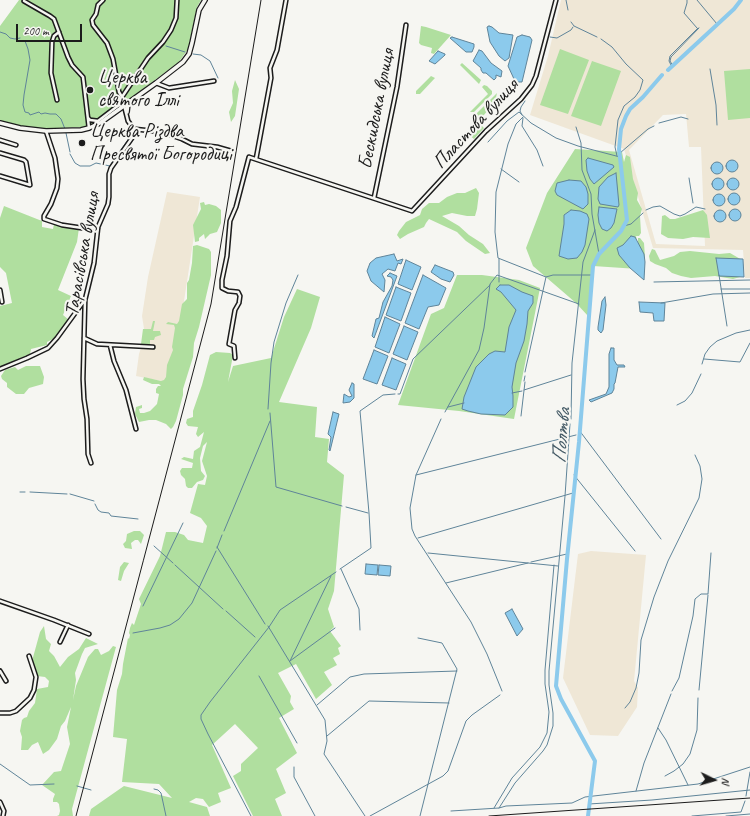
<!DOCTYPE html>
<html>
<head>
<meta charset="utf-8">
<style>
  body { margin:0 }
  #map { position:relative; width:750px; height:816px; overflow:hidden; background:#f6f6f2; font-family:Caveat,sans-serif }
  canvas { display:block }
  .north { position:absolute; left:694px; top:760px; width:40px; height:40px; -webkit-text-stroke:3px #f6f6f2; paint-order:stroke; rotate:95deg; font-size:11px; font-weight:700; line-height:16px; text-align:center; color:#1c1c1c }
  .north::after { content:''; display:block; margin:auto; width:14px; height:18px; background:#1c1c1c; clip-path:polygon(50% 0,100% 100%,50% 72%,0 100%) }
  .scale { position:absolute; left:16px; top:24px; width:66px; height:18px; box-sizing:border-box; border:2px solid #1c1c1c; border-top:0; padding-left:5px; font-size:12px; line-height:14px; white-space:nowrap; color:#1c1c1c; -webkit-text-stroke:3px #f6f6f2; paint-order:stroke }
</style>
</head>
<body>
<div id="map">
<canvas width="750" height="816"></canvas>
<div class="north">N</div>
<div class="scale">200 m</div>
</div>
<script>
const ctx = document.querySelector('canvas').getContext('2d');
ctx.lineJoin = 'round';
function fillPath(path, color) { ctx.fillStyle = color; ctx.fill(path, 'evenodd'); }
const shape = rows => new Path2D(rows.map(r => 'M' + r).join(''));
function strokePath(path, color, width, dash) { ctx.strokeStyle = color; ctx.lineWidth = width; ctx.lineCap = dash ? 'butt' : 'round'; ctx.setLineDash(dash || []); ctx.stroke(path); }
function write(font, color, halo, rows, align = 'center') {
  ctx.font = font + ' Caveat,sans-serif'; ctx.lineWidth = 4; ctx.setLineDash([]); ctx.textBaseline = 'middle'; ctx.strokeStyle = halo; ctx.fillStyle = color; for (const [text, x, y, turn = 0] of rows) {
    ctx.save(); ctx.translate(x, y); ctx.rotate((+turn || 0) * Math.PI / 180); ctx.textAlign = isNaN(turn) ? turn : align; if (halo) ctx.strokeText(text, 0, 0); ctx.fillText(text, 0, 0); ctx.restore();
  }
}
const built = shape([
  [561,0,750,0,750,278,745,278,743,250,653,248,624,149,530,115,548,56],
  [686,114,689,147,701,147,705,246,656,244,629,150,663,115],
  [167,192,200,197,182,314,166,382,136,376,139,354,145,335,142,316,148,277],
  [591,551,646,555,634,681,638,688,637,707,618,736,590,735,563,678,578,554]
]);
const green = shape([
  [19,0,201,0,197,7,188,49,179,62,131,98,118,104,93,124,83,127,42,129,22,127,0,121,0,26],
  [421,26,426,27,451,35,434,54,431,53,432,48,421,45,419,43],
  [560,49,589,60,568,114,540,105],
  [592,61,621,71,601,126,571,116],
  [462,63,481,80,479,84,460,65],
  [750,69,750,118,728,120,724,71],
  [431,76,435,78,420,94,416,94,416,91],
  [235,80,239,89,235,116,231,122,229,112,233,103,232,91],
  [484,85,487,86,492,91,492,94,474,112,470,112,488,94,482,87],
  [497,93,495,102,478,122,473,117],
  [478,122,484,128,474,139,468,134],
  [575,149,622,152,624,162,626,155,630,157,633,179,638,193,637,200,642,209,640,216,641,233,639,236,636,236,638,247,638,238,640,238,644,243,645,258,638,269,593,266,588,316,576,303,533,266,526,248,547,193],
  [476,188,479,193,477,209,475,216,467,216,452,213,442,216,459,226,469,235,483,244,490,253,485,254,466,241,457,232,429,219,426,223,424,227,408,234,400,239,397,235,399,231,406,222,420,215,422,209,429,203,439,203,447,197,457,193,465,193],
  [204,202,205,205,209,204,216,206,221,210,221,223,217,232,210,234,205,239,204,234,199,238,199,241,195,242,193,225,201,209,200,203],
  [4,206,42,221,42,227,53,229,54,224,79,228,77,242,58,290,71,296,63,315,69,320,55,338,47,342,47,345,31,349,30,354,0,367,0,306,12,303,6,273,0,267,0,218],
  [703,210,707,215,710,238,693,237,683,239,668,238,661,234,662,216,665,215,670,219,675,219],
  [197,245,209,249,211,252,211,275,199,327,194,343,193,357,183,389,183,395,176,421,173,427,171,429,166,424,156,420,149,420,139,422,135,414,136,407,142,405,142,408,139,409,140,413,144,413,150,411,157,404,159,394,156,393,156,389,158,386,161,386,159,384,152,384,143,380,144,377,161,381,164,380,166,377,167,365,173,350,172,347,175,328,174,325,166,324,168,322,177,324,179,321,182,304,187,299,187,283,189,280,192,263,193,246],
  [652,249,655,250,660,260,674,256,680,252,690,251,719,254,730,253,742,260,743,274,740,277,733,279,715,276,691,278,681,276,672,273,666,268,655,264,650,261,649,256],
  [457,275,482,275,519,280,540,288,514,419,459,411,398,405,431,314,444,308],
  [297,289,320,297,311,328,279,402,317,407,315,437,329,439,327,462,344,475,334,591,328,609,334,627,330,631,341,646,338,648,340,654,333,658,337,665,324,672,332,685,316,699,296,664,278,673,291,696,290,702,294,709,279,718,297,753,276,769,286,793,275,799,282,816,253,816,233,776,241,771,241,764,258,748,235,724,212,745,231,788,218,793,221,802,209,807,203,799,196,798,189,802,207,807,210,816,89,816,91,809,124,786,172,798,159,784,122,782,127,739,113,737,117,690,122,674,123,664,128,638,129,639,130,635,129,633,130,628,132,623,134,625,141,604,139,599,160,556,166,532,175,532,184,535,188,540,203,543,207,526,201,518,190,513,198,484,205,485,207,476,202,461,207,442,203,446,200,458,201,471,205,476,203,480,197,482,192,488,188,488,186,486,185,479,181,475,180,471,182,468,192,468,193,463,181,459,184,457,193,459,194,451,200,447,204,432,198,437,196,434,198,427,188,426,186,423,187,419,193,417,193,411,202,385,210,355,216,352,230,353,233,355,228,382,233,366,271,358,284,317],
  [153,321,155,321,153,331,160,331,161,335,155,337,154,340,150,340,150,345,141,344,143,329,151,329],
  [26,366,40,366,44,377,43,384,29,388,24,394,16,394,7,387,7,383,2,379,1,376,5,370,15,367,18,370],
  [134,531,140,531,144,535,141,544,138,540,135,540,131,543,132,549,125,548,123,544,126,541,127,534],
  [124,562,129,563,124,571,121,581,118,580,120,567],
  [44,626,46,639,51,644,49,651,54,656,60,667,68,657,79,649,86,638,98,644,85,648,82,654,75,673,76,680,73,700,76,686,88,657,95,649,98,649,101,655,109,651,113,646,116,647,72,809,73,816,57,816,59,815,60,811,59,804,57,802,53,802,53,799,55,794,42,785,54,772,61,771,70,744,67,727,71,707,65,721,61,726,57,739,49,750,43,754,38,742,32,745,28,750,21,750,22,737,20,731,22,720,24,718,27,717,29,711,35,703,37,689,48,687,49,681,45,677,37,676,32,661,40,632]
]);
const water = shape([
  [489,26,492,27,499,33,513,35,509,58,505,61,499,56,490,42,487,27,489,26],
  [522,35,530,37,532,40,522,82,517,82,514,79,508,66,517,37,522,35],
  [452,37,474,44,474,47,472,52,466,52,450,38,452,37],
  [479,50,482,51,491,63,502,71,501,77,496,75,496,78,494,80,486,73,483,73,481,70,481,68,473,61,479,50],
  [438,51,445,54,445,55,435,64,429,61,438,51],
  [588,158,613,165,614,167,594,184,590,179,587,171,586,160,588,158],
  '726 166a6 6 0 1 1 12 0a6 6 0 1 1-12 0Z',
  '711 168a6 6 0 1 1 12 0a6 6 0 1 1-12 0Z',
  [616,173,619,205,618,207,600,204,598,199,599,187,608,177,616,173],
  '727 184a6 6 0 1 1 12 0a6 6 0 1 1-12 0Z',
  '712 184a6 6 0 1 1 12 0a6 6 0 1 1-12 0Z',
  [569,180,581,181,586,187,588,194,588,204,583,209,557,195,555,191,557,183,569,180],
  '728 199a6 6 0 1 1 12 0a6 6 0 1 1-12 0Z',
  '713 200a6 6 0 1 1 12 0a6 6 0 1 1-12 0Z',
  [599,207,617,209,614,223,611,228,607,231,602,229,599,223,598,215,599,207],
  '729 215a6 6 0 1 1 12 0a6 6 0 1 1-12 0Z',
  '714 216a6 6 0 1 1 12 0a6 6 0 1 1-12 0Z',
  [571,210,580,211,587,214,589,219,585,245,582,252,577,258,568,259,559,256,564,224,564,215,571,210],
  [631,236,635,237,644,254,645,262,644,280,630,268,619,255,617,248,623,245,631,236],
  [394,254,397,261,403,259,401,264,398,263,395,271,388,269,382,274,385,280,384,292,371,281,367,271,370,263,376,258,394,254],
  [716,258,743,259,744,277,719,276,716,258],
  [406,260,421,267,412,290,398,284,406,260],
  [435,265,453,272,454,275,450,282,441,279,431,272,435,265],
  [390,273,397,276,374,338,372,336,376,319,379,318,383,302,392,286,393,280,391,277,387,276,390,273],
  [423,275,446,288,439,305,428,307,419,329,405,323,423,275],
  [500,285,509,285,522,292,533,296,533,303,528,311,527,324,524,341,516,363,512,387,513,396,513,407,505,415,481,414,468,411,462,409,464,397,476,367,489,354,495,351,505,352,509,327,516,310,501,292,496,289,500,285],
  [396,287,411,293,401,321,386,315,396,287],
  [605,297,606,305,603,330,601,333,598,330,598,327,602,301,605,297],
  [639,302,665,303,664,321,654,321,653,313,640,312,639,302],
  [385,317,400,324,389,353,375,347,385,317],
  [404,326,418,332,407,360,393,354,404,326],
  [611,348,614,348,614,360,617,365,624,365,625,367,618,367,615,383,614,384,614,389,612,393,591,402,589,400,606,394,609,387,609,354,611,348],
  [374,350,388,356,377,384,363,379,374,350],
  [392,358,406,364,396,390,382,385,392,358],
  [352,383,354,384,354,398,350,402,343,403,344,394,349,397,352,396,349,390,352,383],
  [333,412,339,414,330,451,329,450,331,437,328,434,333,412],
  [366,564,378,565,377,575,365,574,366,564],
  [379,565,391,566,390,576,378,575,379,565],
  [512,609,523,629,517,636,505,613,512,609]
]);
const stream = shape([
  [566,0,568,10],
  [687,0,687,3,684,13,697,28],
  [697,0,717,24],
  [571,22,574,26,597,37],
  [0,32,6,34,10,38,15,39,20,38],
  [550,37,557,38,571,30,573,27],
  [601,39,612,47,626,64,643,80,640,90,635,97,624,106,618,120,615,147,617,156],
  [25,41,28,49,30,60,24,95,23,105,25,112,29,113,30,115,39,112,41,114,45,113,50,114,56,114,61,119,65,129],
  [166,46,185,52],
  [193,54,201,55,210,61,218,78],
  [673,66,670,61,671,57,699,28],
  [672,67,669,61,670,56,698,28],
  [710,69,716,105,717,125],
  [522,115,520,111,521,107,525,101],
  [523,117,516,124,508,144,496,192,495,232,498,258,546,277,553,275,592,275],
  [523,118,522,126,537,150,543,166],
  [659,123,681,117,688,119],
  [576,127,581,143,582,170,591,194,592,214,599,254],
  [66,133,70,152],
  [131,136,132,127],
  [488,142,507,121,519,112,531,123,556,138,578,146,620,157],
  [620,153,648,129,654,126],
  [70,154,75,163,80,166,90,166,96,163,110,166],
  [111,164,130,137],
  [501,169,519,182],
  [689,178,693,203],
  [646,210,653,207,660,206,674,214,680,216,685,214,696,207,705,209],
  [624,226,631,224,643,213],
  [499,259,499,282],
  [719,275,727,326],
  [654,282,750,280],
  [721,289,750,289],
  [661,303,713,294,750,293],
  [704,359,740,362,750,343],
  [702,364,705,354,710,347,717,341,736,333,750,330],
  [525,372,546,277],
  [524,381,525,376],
  [524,390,571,375],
  [512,393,522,391],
  [398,394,400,394,413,359,490,285],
  [677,405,685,401,692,393,701,374],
  [448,407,464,403],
  [268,409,271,363,274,342,286,303,298,275],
  [445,412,479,350,484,328,490,284,497,275,579,304],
  [270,413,276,487,342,506],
  [521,416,525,382],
  [441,419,416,475,410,508,412,529,415,536,471,622,487,654,502,691],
  [571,419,572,363,583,262,595,230],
  [579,430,661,539],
  [416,475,576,435],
  [574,475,635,551],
  [20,492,25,492],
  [30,492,67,494],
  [70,494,94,501],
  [95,504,98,510,101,512,109,513,111,516,138,519],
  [346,507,368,513],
  [224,531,270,421],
  [418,538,573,493],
  [154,546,173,563],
  [217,547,265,624],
  [217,548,222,535],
  [428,553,558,566],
  [531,562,567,554],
  [175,565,223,609],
  [340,569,371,548,369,513,360,411,383,395,395,394],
  [341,569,359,609,360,630],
  [446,583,528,563],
  [143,606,183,523],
  [226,611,255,637],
  [268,626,325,720,327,741,324,754,365,816],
  [133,633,160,628,170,625,179,619,192,603,216,551],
  [418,638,442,643,457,669,420,816],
  [290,661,331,576],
  [290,661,335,628],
  [259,676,297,743],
  [699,690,708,595],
  [672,691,679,678,693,616,695,599,701,594,708,594,711,553],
  [317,705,350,677,364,674,457,671],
  [625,708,630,702,636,688,639,673,641,640,654,597,668,561,699,498,702,479,700,466,695,455],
  [658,728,666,740,688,785],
  [327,736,369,701,449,703],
  [0,764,30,785,54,784],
  [294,767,294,777,315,816],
  [665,776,674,771,683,764,690,754,697,730,698,698],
  [77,786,91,790],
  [154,789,158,790,161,793,166,816],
  [636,791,644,763,671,694],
  [746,796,750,772],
  [589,804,652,800,750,790],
  [494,808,512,778,540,747,547,733,549,712,545,684,545,670,554,565],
  [499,808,515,783,543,751,547,745,553,726,553,713,549,685,549,671,565,496,570,424],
  [451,811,499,808,506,806,572,803,585,797,698,784,750,767],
  [251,816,208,734,201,719,201,715,210,702,269,627,280,610,336,572],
  [370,816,443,776,448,771,466,721,472,715,500,695],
  [692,816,741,812,745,801],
  [726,816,750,814]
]);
const river = shape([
  [668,70,734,9,741,0],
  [588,816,595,761,561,699,556,686,567,559,579,442,593,266,599,254,621,231,627,220,619,149,621,129,626,116,630,109,643,97,662,75]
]);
const street = shape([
  [103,0,98,5,96,14,92,20,93,25,107,43,113,59,119,92,122,97],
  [24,1,50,16,54,19,68,57,72,65,83,77,89,128],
  [156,83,169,88,214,81],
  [57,100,51,73,52,42,54,36,59,32],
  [88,118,90,120,98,121,119,105,124,105],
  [134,129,128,121,122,97,148,58,163,42,171,30,176,18,177,0],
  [134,129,162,132,182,139,192,144,217,147,231,151],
  [46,131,55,158,58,179,57,188,51,204,44,216,44,219,62,225,82,228,98,228],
  [0,140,16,145],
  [0,153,24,160,26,162,30,185,0,176],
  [256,159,271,78,270,68,277,50,286,0],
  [374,198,397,87,406,25],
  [0,290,2,302],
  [84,338,97,344,153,347],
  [110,345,114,361,126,390,136,429],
  [235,358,234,346,229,344,235,310,239,303,240,296,238,292,228,291,222,288,222,280,227,256,230,221,236,207,249,157,412,211,486,131,521,99,532,85,536,76,556,0],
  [0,369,27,358,48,348,57,338,84,301],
  [91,463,88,454,87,419,84,399,83,379,85,300,94,263,98,227,108,204,109,197,109,174,111,168,132,138,134,129],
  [0,601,54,620,89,634],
  [60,642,68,625],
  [0,671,6,681],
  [0,713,10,713,16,711,30,698,34,690,36,677,29,656],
  [0,802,4,811,3,816]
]);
const secondary = shape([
  [127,112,128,103],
  [0,123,20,128,46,131,81,130,89,128,100,123,156,83,183,62,189,54,192,43,199,10,205,0]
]);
const rail = shape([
  [76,816,211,304,261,0],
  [489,816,750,798]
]);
const markers = [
  [90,90,4,"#1c1c1c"],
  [82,143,4,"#1c1c1c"]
];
const poiNames = [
  ["Церква",98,78],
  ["святого Іллі",98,101],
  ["Церква Різдва",90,132],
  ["Пресвятої Богородиці",90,155]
];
const streetNames = [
  ["Бескидська вулиця",377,109,-79],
  ["Пластова вулиця",476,124,-47],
  ["Тарасівська вулиця",83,254,-80]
];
const waterNames = [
  ["Полтва",562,436,-85]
];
fillPath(built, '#efe7d6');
fillPath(green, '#b0df9f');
fillPath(water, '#8ccaec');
strokePath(water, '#5f8499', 1);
strokePath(stream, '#5f8499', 1);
strokePath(river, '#8ccaec', 4);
strokePath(street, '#1c1c1c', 5.5);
strokePath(secondary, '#1c1c1c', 6);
strokePath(street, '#f6f6f2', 2.5);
strokePath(secondary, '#f6f6f2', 3.5);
strokePath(rail, '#1c1c1c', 1);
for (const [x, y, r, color] of markers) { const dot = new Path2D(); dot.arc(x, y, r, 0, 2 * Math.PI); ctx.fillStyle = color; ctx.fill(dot); strokePath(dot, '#f6f6f2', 1.5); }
write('20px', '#1c1c1c', '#f6f6f2', poiNames, 'left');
write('20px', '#1c1c1c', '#f6f6f2', streetNames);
write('italic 21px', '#435965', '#f6f6f2', waterNames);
</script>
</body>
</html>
